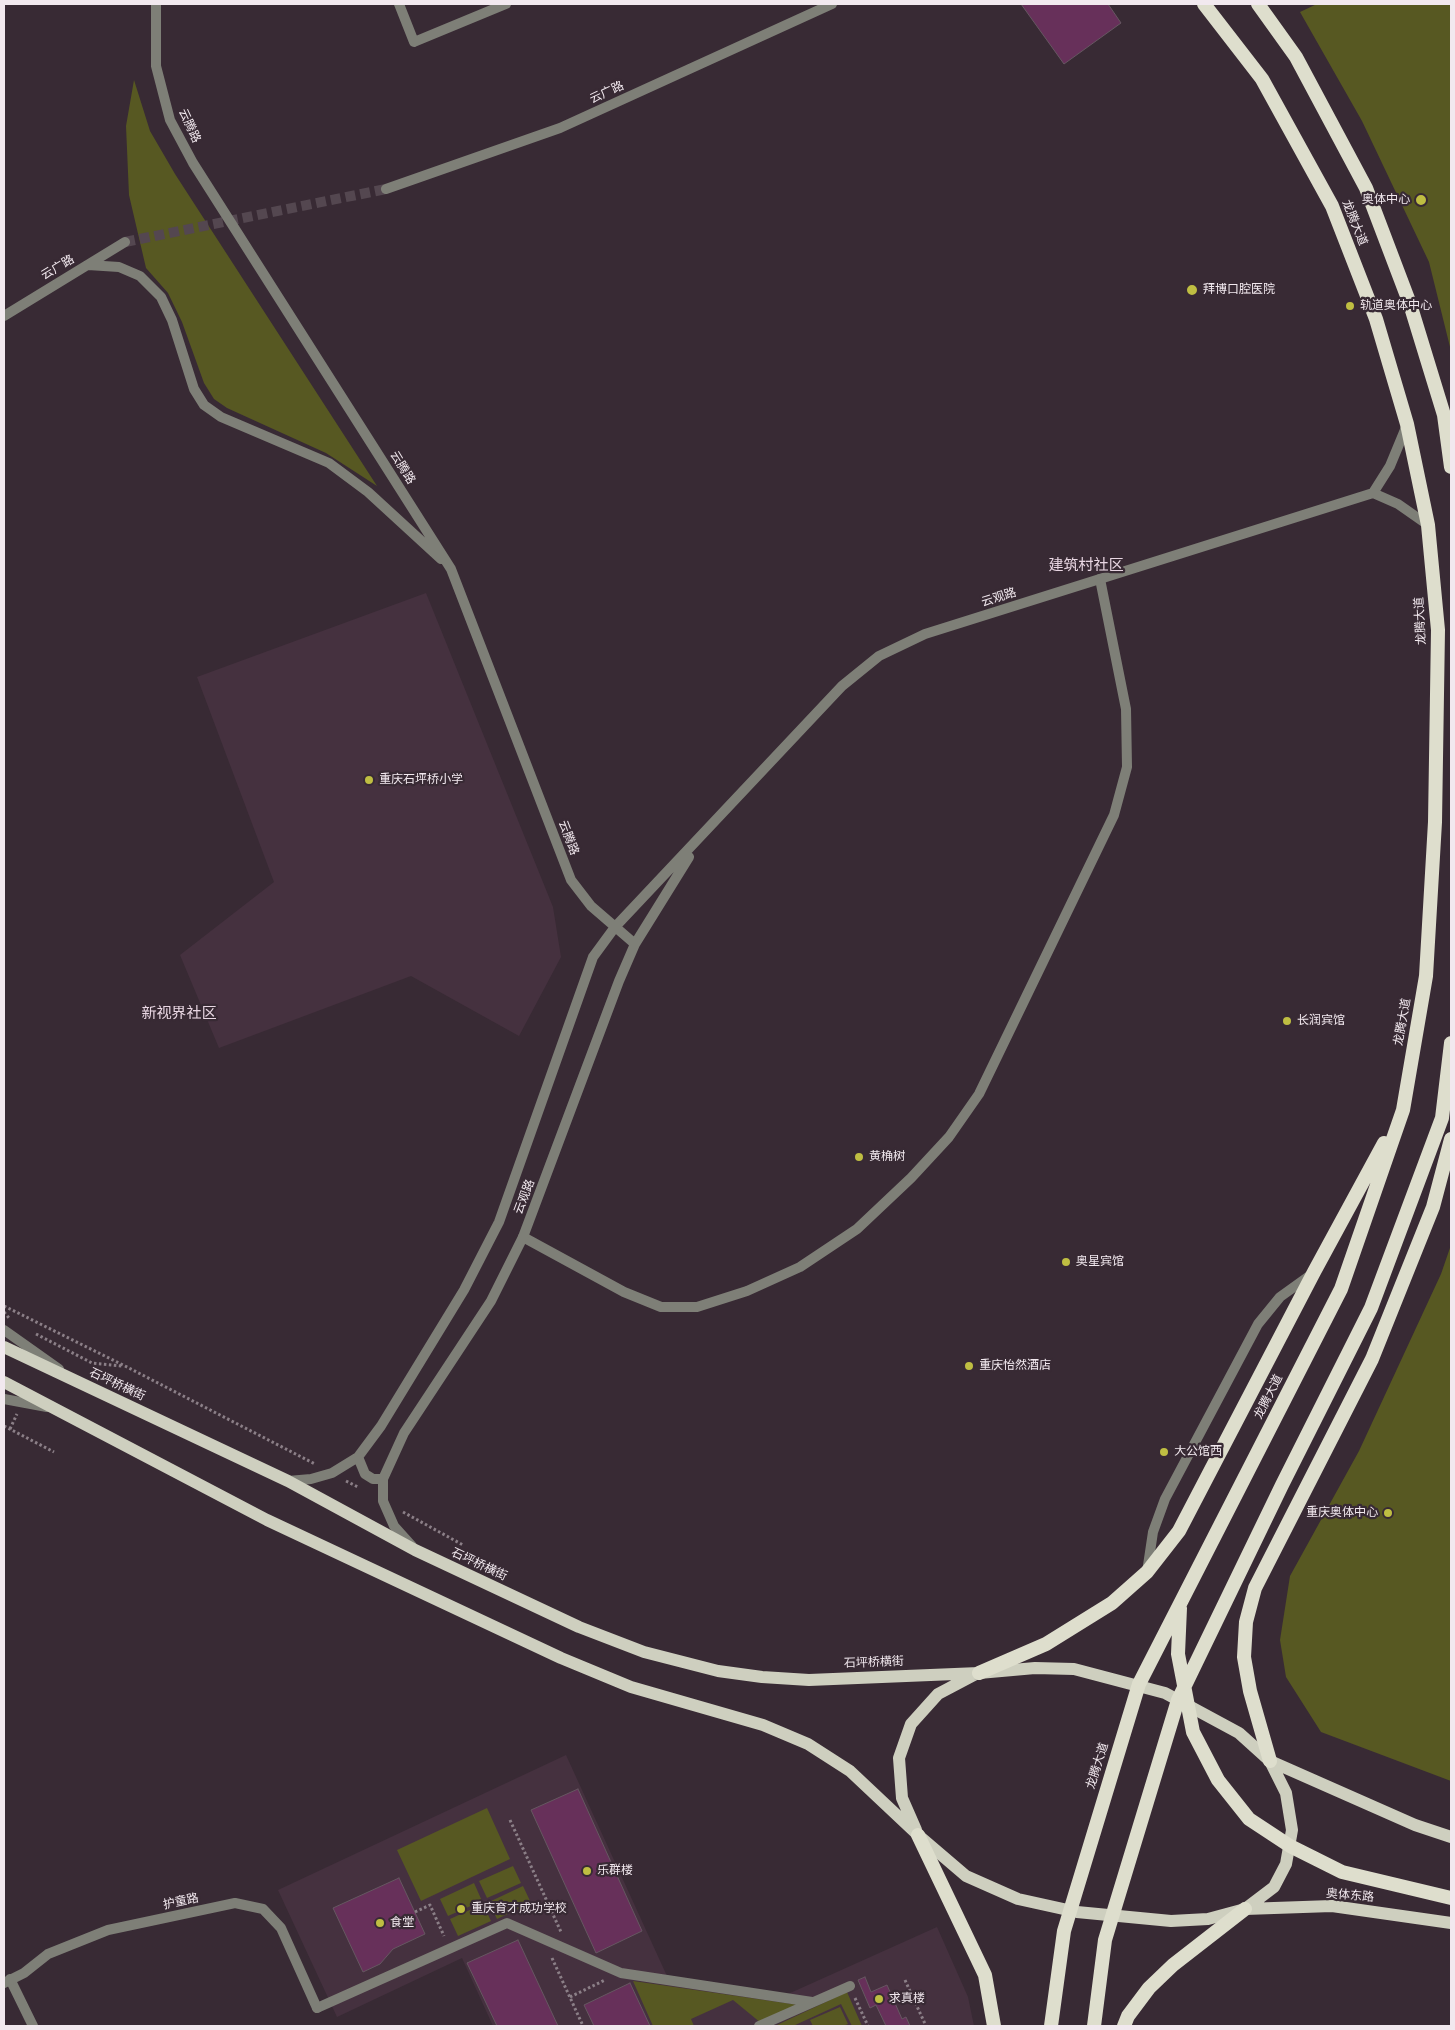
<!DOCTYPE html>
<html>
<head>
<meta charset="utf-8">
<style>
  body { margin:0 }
  #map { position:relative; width:1455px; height:2030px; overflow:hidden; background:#382a34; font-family:"Roboto Condensed",sans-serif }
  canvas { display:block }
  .frame { position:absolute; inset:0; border:5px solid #f2e9ef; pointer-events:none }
</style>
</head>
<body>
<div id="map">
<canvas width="1455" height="2030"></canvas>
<div class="frame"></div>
</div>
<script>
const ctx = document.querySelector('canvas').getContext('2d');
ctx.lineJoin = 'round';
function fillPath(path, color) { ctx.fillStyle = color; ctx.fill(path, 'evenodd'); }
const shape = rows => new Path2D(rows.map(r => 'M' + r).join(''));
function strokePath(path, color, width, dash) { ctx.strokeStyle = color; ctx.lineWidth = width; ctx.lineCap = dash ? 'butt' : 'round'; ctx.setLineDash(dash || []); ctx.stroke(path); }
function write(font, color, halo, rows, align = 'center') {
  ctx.font = font + ' "Roboto Condensed","Noto Sans SC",sans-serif'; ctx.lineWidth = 4.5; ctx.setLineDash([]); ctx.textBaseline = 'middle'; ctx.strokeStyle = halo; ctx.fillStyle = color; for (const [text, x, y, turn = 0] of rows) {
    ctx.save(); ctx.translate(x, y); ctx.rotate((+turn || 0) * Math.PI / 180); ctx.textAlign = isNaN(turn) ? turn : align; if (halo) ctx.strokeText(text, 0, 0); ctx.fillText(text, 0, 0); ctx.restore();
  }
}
const built = shape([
  [426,593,553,907,561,957,519,1036,411,976,219,1048,180,955,274,882,197,677],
  [566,1755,667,1976,788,1994,937,1927,968,1997,974,2026,493,2026,462,1958,337,2017,278,1890]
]);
const green = shape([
  [1317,4,1451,4,1451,351,1429,262,1362,121,1300,12],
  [134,80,150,131,175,174,377,486,326,453,227,408,214,399,204,383,182,322,168,293,146,268,129,195,126,126],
  [1451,1245,1451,1781,1321,1732,1286,1677,1280,1640,1290,1576,1359,1451,1441,1274],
  [487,1808,510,1859,421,1901,397,1850],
  [513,1866,521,1883,487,1898,479,1881],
  [474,1883,482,1901,448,1916,440,1899],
  [523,1886,531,1903,497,1919,489,1902],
  [483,1904,491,1921,458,1936,450,1919],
  [633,1981,799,2005,761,2023,733,2000,691,2019,694,2026,653,2026],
  [847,1992,862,2026,852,2026,841,2004,793,2026,775,2026],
  [840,2007,848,2024,843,2026,813,2026,810,2020]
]);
const building = shape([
  [1021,4,1108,4,1121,23,1064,64,1021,4],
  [578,1789,642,1931,596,1953,531,1810,578,1789],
  [399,1878,425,1934,393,1949,380,1964,363,1972,333,1908,399,1878],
  [518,1940,558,2026,497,2026,467,1963,518,1940],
  [865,1977,871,1992,887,1985,902,2019,906,2017,910,2026,886,2026,876,2005,870,2008,858,1980,865,1977],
  [630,1983,650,2026,594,2026,584,2005,630,1983]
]);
const tertiaryTunnel = shape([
  [125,242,386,189]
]);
const path = shape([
  [4,1306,125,1366,315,1464],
  [4,1312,9,1318],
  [36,1334,92,1363,122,1366],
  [4,1426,54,1452],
  [10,1429,17,1414],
  [346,1481,358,1487],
  [403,1512,463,1545],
  [510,1820,561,1932],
  [415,1912,430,1905,444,1936],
  [552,1958,583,2026],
  [905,1980,926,2026],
  [570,1997,605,1980],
  [855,1998,868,2026]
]);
const service = shape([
  [1147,1572,1153,1532,1165,1499,1258,1324,1280,1297,1312,1274],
  [10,1979,33,2026],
  [317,2008,507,1923,621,1973,812,2002],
  [759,2026,850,1986]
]);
const minor = shape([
  [399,4,414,42,506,4],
  [523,1237,624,1292,661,1307,697,1307,747,1291,800,1267,857,1229,911,1178,949,1137,979,1094,1114,815,1127,767,1126,709,1100,579],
  [4,1983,24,1973,48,1954,108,1930,235,1903,263,1909,281,1928,317,2008]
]);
const tertiary = shape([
  [156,4,156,66,170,120,193,163,451,569,571,880,591,906,635,944],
  [386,189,560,128,832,4],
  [88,265,119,267,140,276,161,297,172,320,194,389,204,405,221,417,329,463,368,492,441,559],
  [4,316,125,242],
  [1407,425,1390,466,1373,493,1398,504,1428,525],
  [4,1330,59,1369],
  [4,1399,47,1407],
  [358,1457,365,1474,373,1479,383,1479],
  [288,1481,311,1479,332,1473,358,1457,381,1426,464,1290,499,1222,593,957,615,927,842,686,879,656,925,634,1373,493],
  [412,1546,394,1526,383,1501,383,1479,404,1433,491,1301,523,1237,619,981,635,944,689,857]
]);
const primary = shape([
  [4,1347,288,1481,415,1550,579,1627,644,1652,718,1671,762,1677,809,1680,979,1673,1035,1668,1074,1669,1165,1693,1239,1733,1270,1761,1286,1793,1292,1830,1286,1864,1274,1887,1245,1909,1208,1919,1171,1921,1077,1912,1018,1899,966,1876,918,1835,850,1771,808,1744,763,1725,631,1687,561,1658,267,1520,4,1382],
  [1270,1761,1415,1825,1451,1837],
  [916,1830,902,1798,899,1758,911,1724,938,1694,974,1675],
  [1245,1909,1332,1906,1451,1923]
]);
const trunk = shape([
  [1258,4,1296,57,1366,188,1410,304,1444,415,1451,467],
  [1180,1608,1178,1654,1193,1732,1218,1780,1249,1819,1290,1846,1342,1872,1451,1898],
  [979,1673,1046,1644,1112,1603,1147,1572,1179,1531,1314,1272,1384,1143],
  [1270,1761,1250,1691,1244,1657,1246,1622,1255,1588,1372,1359,1433,1207,1451,1139],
  [918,1835,985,1975,994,2026],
  [1051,2026,1064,1931,1139,1684,1341,1289,1403,1110,1426,976,1435,822,1438,630,1428,525,1407,424,1376,319,1332,206,1262,79,1204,4],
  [1094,2026,1105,1940,1178,1700,1282,1485,1371,1308,1442,1118,1451,1043],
  [1124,2026,1128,2016,1149,1988,1173,1965,1245,1909]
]);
const markers = [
  [1421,200,6,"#bfbe42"],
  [1192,290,6,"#bfbe42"],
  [1350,306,5,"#bfbe42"],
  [369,780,5,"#bfbe42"],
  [1287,1021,5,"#bfbe42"],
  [859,1157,5,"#bfbe42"],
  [1066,1262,5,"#bfbe42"],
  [969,1366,5,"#bfbe42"],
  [1164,1452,5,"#bfbe42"],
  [1388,1513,5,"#bfbe42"],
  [587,1871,5,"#bfbe42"],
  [461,1909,5,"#bfbe42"],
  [380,1923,5,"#bfbe42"],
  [879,1999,5,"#bfbe42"]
];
const streetNames = [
  ["云广路",607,93,-25],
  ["云腾路",189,126,65],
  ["龙腾大道",1354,223,68],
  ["云广路",58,268,-31],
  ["云腾路",402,468,58],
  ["云观路",999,598,-17],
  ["龙腾大道",1421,621,-93],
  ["云腾路",568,838,69],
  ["龙腾大道",1403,1022,-80],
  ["云观路",525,1197,-69],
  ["石坪桥横街",117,1385,25],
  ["龙腾大道",1269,1397,-63],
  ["石坪桥横街",479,1565,25],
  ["石坪桥横街",874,1663,-2],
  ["龙腾大道",1098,1766,-73],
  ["奥体东路",1350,1896,5],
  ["护童路",181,1902,-12]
];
const poiNames = [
  ["奥体中心",1410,200,"right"],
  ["拜博口腔医院",1203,290],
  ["轨道奥体中心",1360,306],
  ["重庆石坪桥小学",379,780],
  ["长润宾馆",1297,1021],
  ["黄桷树",869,1157],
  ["奥星宾馆",1076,1262],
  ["重庆怡然酒店",979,1366],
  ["大公馆西",1174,1452],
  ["重庆奥体中心",1378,1513,"right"],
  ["乐群楼",597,1871],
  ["重庆育才成功学校",471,1909],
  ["食堂",390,1923],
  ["求真楼",889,1999]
];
const quarterNames = [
  ["建筑村社区",1086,566],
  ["新视界社区",179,1014]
];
fillPath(built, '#45313f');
fillPath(green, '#575822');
fillPath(building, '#67305a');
strokePath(building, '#665761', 1);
strokePath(tertiaryTunnel, '#544750', 10, [10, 5]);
strokePath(path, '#8b7f87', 3, [2.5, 2.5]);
strokePath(service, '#7e7f77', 10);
strokePath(minor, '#7e7f77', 10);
strokePath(tertiary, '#7e7f77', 10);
strokePath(primary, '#cecfbf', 12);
strokePath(trunk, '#dedecd', 14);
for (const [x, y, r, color] of markers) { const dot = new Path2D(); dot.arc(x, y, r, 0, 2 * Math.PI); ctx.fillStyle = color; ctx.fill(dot); strokePath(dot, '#382a34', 2); }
write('12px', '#f2e9ef', '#382a34', streetNames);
write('12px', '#f2e9ef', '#382a34', poiNames, 'left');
write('15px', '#e9d7e3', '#382a34', quarterNames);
</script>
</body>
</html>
